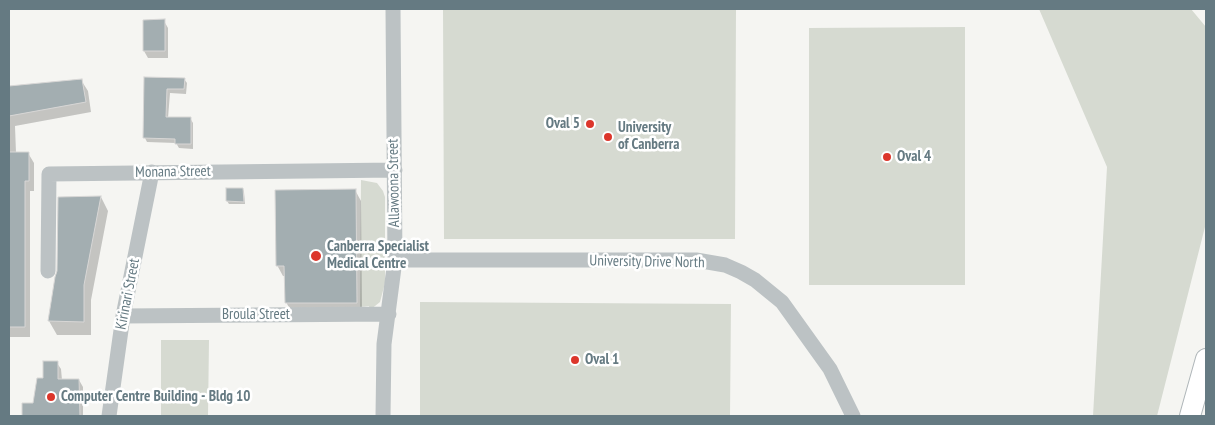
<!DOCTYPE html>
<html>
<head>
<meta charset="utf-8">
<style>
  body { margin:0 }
  #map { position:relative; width:1215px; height:425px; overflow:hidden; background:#f5f5f2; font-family:"PT Sans Narrow",sans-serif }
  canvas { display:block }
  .frame { position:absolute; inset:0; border:10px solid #657a82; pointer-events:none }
</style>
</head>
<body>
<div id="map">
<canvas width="1215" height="425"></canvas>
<div class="frame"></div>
</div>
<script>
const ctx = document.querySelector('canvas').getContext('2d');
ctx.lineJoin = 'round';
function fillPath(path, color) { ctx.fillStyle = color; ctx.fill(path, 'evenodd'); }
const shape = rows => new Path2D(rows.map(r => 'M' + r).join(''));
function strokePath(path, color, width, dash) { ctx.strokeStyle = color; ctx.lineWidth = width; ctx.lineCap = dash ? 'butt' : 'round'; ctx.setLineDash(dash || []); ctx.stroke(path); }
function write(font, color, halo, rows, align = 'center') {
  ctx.font = font + ' "PT Sans Narrow",sans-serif'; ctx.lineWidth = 5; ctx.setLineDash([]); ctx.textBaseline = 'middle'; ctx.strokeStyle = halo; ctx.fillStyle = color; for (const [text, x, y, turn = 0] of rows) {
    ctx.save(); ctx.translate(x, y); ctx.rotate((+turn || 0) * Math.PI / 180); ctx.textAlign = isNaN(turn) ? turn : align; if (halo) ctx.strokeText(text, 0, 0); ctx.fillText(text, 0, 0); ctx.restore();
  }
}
const green = shape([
  [443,9,736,9,735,239,444,239],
  [1039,9,1191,9,1206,27,1206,223,1157,416,1093,416,1107,167],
  [965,27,965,285,809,285,809,28],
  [361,180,377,183,383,191,385,197,385,283,380,302,370,310,369,306,360,307],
  [420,302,731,304,730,416,420,416],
  [161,340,209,340,208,416,161,416]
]);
const shadow = shape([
  [164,21,168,28,168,58,148,58,144,51],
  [146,78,184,79,187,83,186,94,170,93,168,118,190,118,193,123,193,149,179,148,176,143,147,142,145,138],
  [81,80,88,91,91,112,15,126,16,153,28,153,34,163,34,191,30,191,30,337,9,337,9,87],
  [243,189,244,192,245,204,229,204,227,201],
  [355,190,361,201,362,313,292,313,286,302,286,276,283,276,277,265],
  [101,197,108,211,91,300,91,335,57,335,49,321,56,278,59,271,59,198],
  [57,363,61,369,62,380,79,380,83,387,83,416,23,416,23,404,34,405,44,379]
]);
const building = shape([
  [165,19,165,51,143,51,143,20,165,19],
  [144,77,185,78,184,89,167,89,166,117,191,117,191,144,175,144,175,139,143,138,144,77],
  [82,79,86,102,9,116,9,86,82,79],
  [9,152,29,152,29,181,25,181,25,327,9,327,9,152],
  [226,188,243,188,244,202,226,201,226,188],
  [356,189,357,303,285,303,284,266,276,266,275,190,356,189],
  [101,196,84,285,84,322,48,321,55,277,57,271,58,197,101,196],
  [43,361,58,361,58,379,79,379,80,416,22,416,22,403,33,403,37,378,43,378,43,361]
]);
const minor = shape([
  [395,260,696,260,725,265,741,272,755,280,782,302,830,369,853,416],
  [48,271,49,174,395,170],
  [123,316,389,314],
  [109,416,123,316,152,172],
  [383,416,384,344,395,260,393,9]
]);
const secondary = shape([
  [1190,416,1206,359]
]);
const markers = [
  [590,124,5,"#dc362b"],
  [608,137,5,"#dc362b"],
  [887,157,5,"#dc362b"],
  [316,256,6,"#dc362b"],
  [575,360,5,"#dc362b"],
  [51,397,5,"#dc362b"]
];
const poiNames = [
  ["Oval 5",580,124,"right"],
  ["University",618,128],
  ["of Canberra",618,145],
  ["Oval 4",897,157],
  ["Canberra Specialist",327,247],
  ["Medical Centre",327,264],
  ["Oval 1",585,360],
  ["Computer Centre Building - Bldg 10",61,397]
];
const streetNames = [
  ["Monana Street",173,172,-1],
  ["Allawoona Street",394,183,-91],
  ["University Drive North",647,262,1],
  ["Kirinari Street",128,294,-79],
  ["Broula Street",256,315]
];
fillPath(green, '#d6dad1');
fillPath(shadow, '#0003');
fillPath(building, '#a3aeb1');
strokePath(building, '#d7d6d5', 1);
strokePath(secondary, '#afb6b9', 22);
strokePath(minor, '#bcc2c4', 15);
strokePath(secondary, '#fff', 20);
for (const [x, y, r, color] of markers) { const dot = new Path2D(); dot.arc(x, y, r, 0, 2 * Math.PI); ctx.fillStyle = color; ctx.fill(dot); strokePath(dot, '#fff', 2); }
write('bold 15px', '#657a82', '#fff', poiNames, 'left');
write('15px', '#657a82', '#fff', streetNames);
</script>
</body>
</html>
